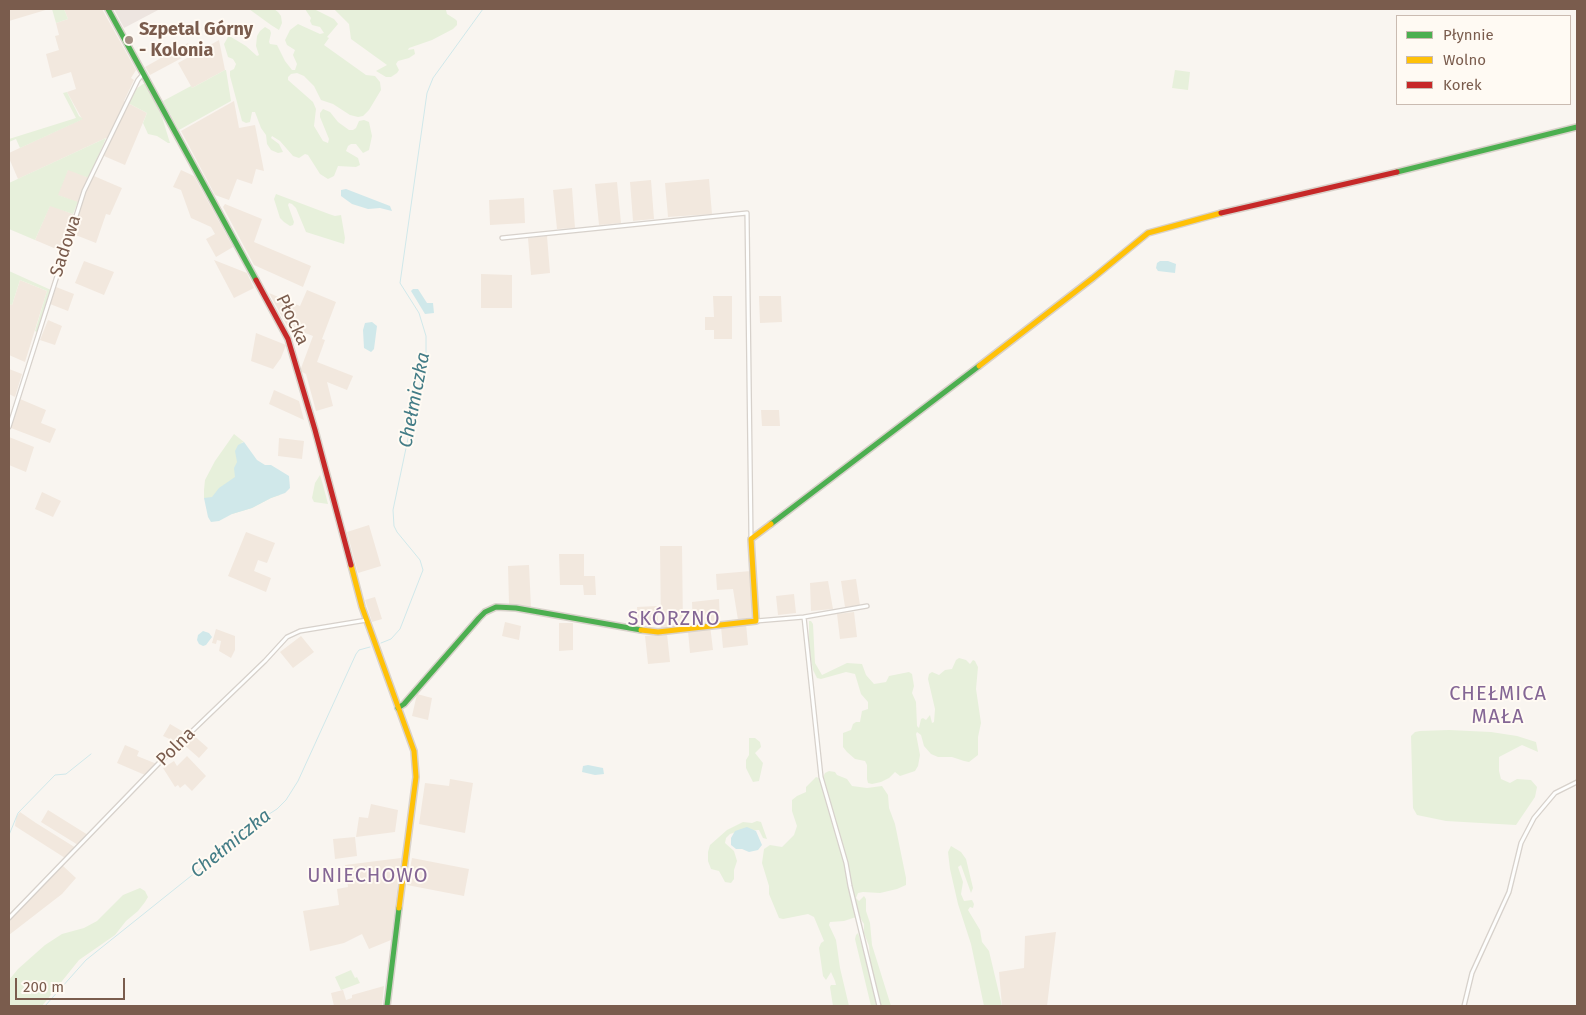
<!DOCTYPE html>
<html>
<head>
<meta charset="utf-8">
<style>
  body { margin:0 }
  #map { position:relative; width:1586px; height:1015px; overflow:hidden; background:#f9f5f0; font-family:"Fira Sans",sans-serif }
  canvas { display:block }
  .frame { position:absolute; inset:0; border:10px solid #7a5c4d; pointer-events:none }
  .legend { position:absolute; left:1396px; top:15px; width:175px; height:90px; box-sizing:border-box; background:#fffaf3; border:1px solid #cabbb1; margin:0; padding:6px 9px; list-style:none; font-size:15px; color:#7a5c4d }
  .legend li { display:flex; align-items:center; gap:10px; height:25px }
  .legend b { width:25px; border:1px solid #cabbb1 }
  .scale { position:absolute; left:15px; top:978px; width:110px; height:22px; box-sizing:border-box; border:2px solid #7a5c4d; border-top:0; padding-left:6px; font-size:15px; line-height:18px; white-space:nowrap; color:#7a5c4d; -webkit-text-stroke:4px #fffaf3; paint-order:stroke }
</style>
</head>
<body>
<div id="map">
<canvas width="1586" height="1015"></canvas>
<div class="frame"></div>
<ul class="legend">
<li><b style="height:6px;background:#4caf50"></b>Płynnie</li>
<li><b style="height:6px;background:#ffc107"></b>Wolno</li>
<li><b style="height:6px;background:#c62828"></b>Korek</li>
</ul>
<div class="scale">200 m</div>
</div>
<script>
const ctx = document.querySelector('canvas').getContext('2d');
ctx.lineJoin = 'round';
function fillPath(path, color) { ctx.fillStyle = color; ctx.fill(path, 'evenodd'); }
const shape = rows => new Path2D(rows.map(r => 'M' + r).join(''));
function strokePath(path, color, width, dash) { ctx.strokeStyle = color; ctx.lineWidth = width; ctx.lineCap = dash ? 'butt' : 'round'; ctx.setLineDash(dash || []); ctx.stroke(path); }
function write(font, color, halo, rows, align = 'center') {
  ctx.font = font + ' "Fira Sans",sans-serif'; ctx.lineWidth = 4; ctx.setLineDash([]); ctx.textBaseline = 'middle'; ctx.strokeStyle = halo; ctx.fillStyle = color; for (const [text, x, y, turn = 0] of rows) {
    ctx.save(); ctx.translate(x, y); ctx.rotate((+turn || 0) * Math.PI / 180); ctx.textAlign = isNaN(turn) ? turn : align; if (halo) ctx.strokeText(text, 0, 0); ctx.fillText(text, 0, 0); ctx.restore();
  }
}
const residential = shape([
  [9,9,49,9,9,21],
  [64,9,102,9,136,70,131,78,134,80,124,101,147,113,125,165,104,156,111,140,106,138,18,179,9,158,9,153,82,119,67,92,76,89,71,72,52,78,46,54,59,50,55,36,59,35,56,23,68,19],
  [219,40,225,70,192,88,178,63],
  [188,43,193,52,150,75,145,67],
  [234,101,239,128,255,125,264,171,256,169,252,184,237,179,229,200,215,195,181,131],
  [68,169,92,179,94,176,122,188,110,215,106,214,96,243,68,232,61,251,35,240,50,205,78,216,82,204,57,195],
  [181,170,194,176,233,247,216,257,206,239,215,234,211,227,191,218,181,190,173,187],
  [709,179,712,214,668,217,665,183],
  [651,180,654,219,633,221,630,182],
  [617,182,621,223,599,225,595,184],
  [572,188,575,228,557,229,553,190],
  [524,198,525,223,490,225,489,200],
  [225,204,262,219,254,242,311,266,303,287,254,265,223,207],
  [547,236,550,273,531,275,528,238],
  [214,260,247,273,254,288,234,298],
  [84,261,114,272,104,295,75,283],
  [481,274,512,275,512,308,481,308],
  [20,280,47,291,25,362,9,355,9,308,10,304,12,305],
  [56,287,74,294,68,311,50,304],
  [307,290,336,302,322,339,325,340,317,362,353,376,347,390,327,382,333,406,316,411,306,374,300,371,313,336,287,326,269,293,300,306],
  [713,296,732,296,732,339,714,339,714,330,705,330,705,317,714,317],
  [759,296,781,296,782,322,760,323],
  [48,320,62,326,55,345,40,340],
  [256,333,286,345,281,358,273,369,251,361],
  [9,369,22,374,15,397,9,394],
  [274,390,299,401,304,420,269,404],
  [20,399,46,410,41,423,56,429,50,443,11,428],
  [761,410,779,410,780,426,762,426],
  [9,437,34,447,26,472,9,465],
  [279,438,304,441,302,459,278,456],
  [42,492,61,501,53,517,35,509],
  [369,525,381,566,358,573,347,532],
  [246,532,275,543,267,563,258,560,254,571,271,578,266,592,228,576],
  [660,546,682,546,683,629,661,629],
  [559,554,584,554,584,576,595,576,596,595,584,595,583,585,560,585],
  [529,565,531,608,509,604,508,566],
  [751,571,752,617,738,620,733,589,717,590,716,574],
  [856,579,860,605,845,607,841,581],
  [828,581,833,609,811,611,810,583],
  [794,594,796,613,778,615,776,596],
  [375,597,382,619,372,622,365,600],
  [719,599,720,624,710,625,713,650,690,653,688,631,693,630,692,602],
  [657,606,658,622,638,623,637,607],
  [854,612,857,637,840,639,837,614],
  [505,622,521,626,519,640,502,636],
  [559,623,573,623,573,650,559,651],
  [746,624,748,645,723,648,721,627],
  [216,629,235,636,235,650,231,658,219,651,221,641,217,640,216,644,212,643],
  [667,634,670,662,648,664,645,636],
  [301,636,314,652,293,668,280,652],
  [417,694,432,698,428,720,412,716],
  [170,724,187,734,178,743,163,736],
  [191,733,208,748,199,758,182,743],
  [125,745,139,751,137,756,157,764,145,775,117,763],
  [187,756,206,776,192,791,185,784,180,788,178,785,175,787,163,768,174,761,177,766],
  [450,779,473,783,465,833,419,824,425,783,449,786],
  [371,804,398,810,395,832,356,837,359,817,368,818],
  [48,810,88,835,78,845,41,822],
  [20,812,36,823,76,848,65,858,15,826,16,817],
  [355,837,357,856,335,859,333,839],
  [401,858,391,940,369,949,362,934,344,943,310,951,303,911,339,905,337,889,348,887,345,865],
  [412,858,469,869,464,896,407,885],
  [62,865,76,878,62,894,9,935,9,920],
  [1056,932,1047,1006,1002,1006,999,972,1024,968,1025,936],
  [384,986,382,1006,334,1006,331,993,343,990,346,1000,352,998,352,995]
]);
const industrial = shape([
  [114,9,160,9,124,28]
]);
const green = shape([
  [52,9,64,9,68,19,56,23],
  [249,9,274,9,278,12,281,16,282,23,279,30,271,25],
  [305,9,314,9,334,19,338,24,327,37,329,38,324,45,366,75,375,76,380,82,381,90,369,110,363,116,358,117,350,115,333,104,321,100,314,86,304,76,297,73,291,74,288,77,288,80,313,102,316,109,314,126,323,141,328,143,329,139,320,117,320,113,323,109,330,112,338,122,349,130,353,130,356,128,359,121,364,120,369,122,372,136,369,150,363,153,356,144,351,144,348,146,346,151,358,158,360,165,356,167,338,166,334,176,328,179,320,174,308,155,305,154,299,158,293,156,280,141,272,136,271,138,279,144,283,152,278,153,271,150,267,144,266,135,261,128,255,112,252,112,250,122,246,123,242,121,230,76,230,71,234,69,236,64,233,59,228,57,224,44,228,37,231,37,246,46,257,56,259,55,256,46,257,36,260,31,265,27,270,30,271,33,269,42,270,44,277,45,285,61,292,70,295,70,297,64,293,55,295,50,287,45,285,40,290,30,298,24,320,34,324,33,320,27,312,25,310,21,311,18],
  [334,9,448,9,446,10,447,14,455,19,457,21,457,25,453,29,432,40,409,48,408,50,414,49,415,54,409,58,398,61,396,64,399,70,397,73,391,77,386,77,376,71,387,65,351,39,349,24],
  [225,70,226,70,231,101,179,130,163,101,191,86,192,88],
  [1175,70,1190,72,1188,90,1172,88],
  [143,84,146,84,149,89,162,117,170,143,168,143,157,136,148,134,143,123,147,113,128,103,136,89],
  [67,92,79,116,83,119,20,148,16,139,9,142,9,139,76,118,63,93],
  [106,138,89,178,68,170,58,195,78,202,73,214,50,206,35,240,9,229,9,183],
  [276,194,329,214,335,216,341,215,345,238,344,244,306,232,296,208,292,204,289,203,288,205,294,222,293,225,290,226,284,222,280,218,274,199],
  [9,271,51,290,37,332,35,331,47,291,20,280,12,305,9,304],
  [234,434,244,442,241,443,280,495,271,498,252,508,232,514,208,498,204,498,204,490,205,480,215,461],
  [320,475,323,485,328,504,314,502,312,498,315,483],
  [809,621,811,621,813,624,815,663,822,675,847,663,862,664,866,675,874,684,886,682,889,676,909,672,912,674,914,686,912,693,916,702,917,726,919,728,921,719,923,718,926,720,930,715,932,723,934,722,935,709,928,679,929,674,932,672,939,675,945,670,952,669,956,660,959,658,966,660,970,664,973,660,975,661,978,667,976,689,981,723,978,737,978,755,969,762,964,761,952,757,938,757,931,754,924,746,921,735,917,732,916,734,920,755,918,766,915,771,900,776,895,772,889,778,881,782,872,784,868,783,867,779,867,765,865,761,855,759,847,752,843,747,843,733,851,730,853,724,856,722,860,722,862,711,868,709,868,702,861,694,855,674,846,672,821,679,817,678,813,670,809,648],
  [1449,730,1491,732,1517,736,1536,742,1538,752,1522,745,1499,757,1499,771,1501,779,1510,783,1517,779,1531,780,1537,787,1535,797,1516,825,1446,821,1417,815,1413,808,1411,736,1415,732,1420,731],
  [749,738,755,738,760,742,761,747,755,753,763,763,759,781,753,782,746,768,746,760,749,755],
  [829,771,835,772,837,775,847,779,852,786,867,788,882,786,888,795,889,808,895,824,906,878,906,885,897,889,880,893,863,892,858,893,856,898,859,901,864,896,866,899,866,911,870,923,872,945,891,1006,871,1006,855,939,856,935,858,933,865,956,870,958,869,946,864,933,864,924,859,916,844,921,830,922,829,925,836,940,840,968,849,1006,833,1006,830,987,831,985,836,985,835,981,831,972,826,980,823,976,819,948,821,943,824,941,814,917,808,914,783,919,779,918,769,894,769,886,762,863,764,849,770,845,782,847,794,835,797,826,792,811,792,800,797,796,806,792,806,787,816,777,819,778,823,777,825,773],
  [757,821,761,822,767,839,763,838,759,830,739,831,730,834,726,838,725,843,734,851,737,861,734,870,734,879,731,883,725,882,719,871,711,869,708,861,708,852,710,845,727,830,743,822,752,823],
  [951,846,961,852,966,859,973,888,971,893,961,865,958,867,963,882,961,894,964,901,972,900,974,904,973,908,970,907,968,910,980,930,982,942,989,951,1002,1006,984,1006,971,944,958,904,950,869,948,852],
  [140,888,145,891,148,897,145,902,138,911,126,921,115,935,79,960,42,1006,9,1006,9,980,18,969,45,945,62,934,84,928,97,921,123,895],
  [351,970,355,978,357,977,360,983,341,990,335,977]
]);
const water = shape([
  [346,189,390,206,392,211,380,208,368,209,352,204,341,196,341,190],
  [1160,261,1168,261,1176,264,1175,273,1158,271,1156,268,1157,263],
  [413,289,418,289,427,303,433,303,434,313,425,314,411,291],
  [372,322,377,326,374,349,371,352,364,348,363,330,365,323],
  [244,442,257,460,265,465,271,465,289,476,290,488,285,493,271,498,252,508,232,514,219,521,211,522,208,517,204,498,212,497,219,488,235,477,234,468,237,462,235,451,238,445],
  [203,631,209,633,212,637,206,645,203,646,199,644,197,640,198,635],
  [588,765,603,768,604,774,595,775,582,772,583,766],
  [747,827,756,831,762,845,758,850,749,852,742,849,736,849,731,845,731,838,735,831]
]);
const stream = shape([
  [381,643,391,639,400,629,423,570,420,560,397,532,394,526,393,510,426,353,426,336,419,313,400,283,427,93,433,78,483,9],
  [9,835,18,813,55,775,66,774,91,754],
  [45,1006,86,960,266,816,277,809,286,800,298,781,356,654,359,650,370,647]
]);
const street = shape([
  [502,238,747,213,751,538],
  [9,427,84,191,138,80,143,74],
  [804,617,867,606],
  [756,621,804,617,821,777,846,863,850,886,879,1006],
  [9,918,161,761,265,661,287,637,300,631,367,620],
  [1464,1006,1472,973,1509,892,1521,843,1534,818,1555,793,1577,782]
]);
const fast = shape([
  [108,9,256,280],
  [1397,172,1577,127],
  [771,524,979,366],
  [398,708,404,704,479,618,485,612,496,607,516,608,641,630],
  [387,1006,399,908]
]);
const slow = shape([
  [979,366,1093,278,1148,233,1221,213],
  [351,565,362,607,414,751,416,777,399,908],
  [641,630,658,632,756,621,751,539,771,524]
]);
const jam = shape([
  [1221,213,1397,172],
  [256,280,288,339,315,430,351,565]
]);
const markers = [
  [129,40,5,"#a69286"]
];
const poiNames = [
  ["Szpetal Górny",139,30],
  ["- Kolonia",139,51]
];
const streetNames = [
  ["Sadowa",66,246,-72],
  ["Płocka",292,320,65],
  ["Polna",176,747,-45]
];
const waterNames = [
  ["Chełmiczka",415,400,-79],
  ["Chełmiczka",231,844,-39]
];
const quarterNames = [
  ["SKÓRZNO",674,619],
  ["CHEŁMICA",1498,694],
  ["MAŁA",1498,717],
  ["UNIECHOWO",368,876]
];
fillPath(residential, '#f2e8de');
fillPath(industrial, '#ede5e0');
fillPath(green, '#e7f0db');
fillPath(water, '#d0e8ea');
strokePath(stream, '#d0e8ea', 1);
strokePath(street, '#d7d1cb', 5.5);
strokePath(fast, '#d9d2cb', 8);
strokePath(slow, '#d9d2cb', 8);
strokePath(jam, '#d9d2cb', 8);
strokePath(street, '#fefefd', 3);
strokePath(fast, '#4caf50', 5);
strokePath(slow, '#ffc107', 5);
strokePath(jam, '#c62828', 5);
for (const [x, y, r, color] of markers) { const dot = new Path2D(); dot.arc(x, y, r, 0, 2 * Math.PI); ctx.fillStyle = color; ctx.fill(dot); strokePath(dot, '#fffaf3', 2); }
write('bold 18px', '#7a5c4d', '#fffaf3', poiNames, 'left');
write('18px', '#7a5c4d', '#fffaf3', streetNames);
write('italic 19px', '#437c86', '#fffaf3', waterNames);
ctx.letterSpacing = '1px';
write('20px', '#846695', '#fffaf3', quarterNames);
ctx.letterSpacing = '0px';
</script>
</body>
</html>
